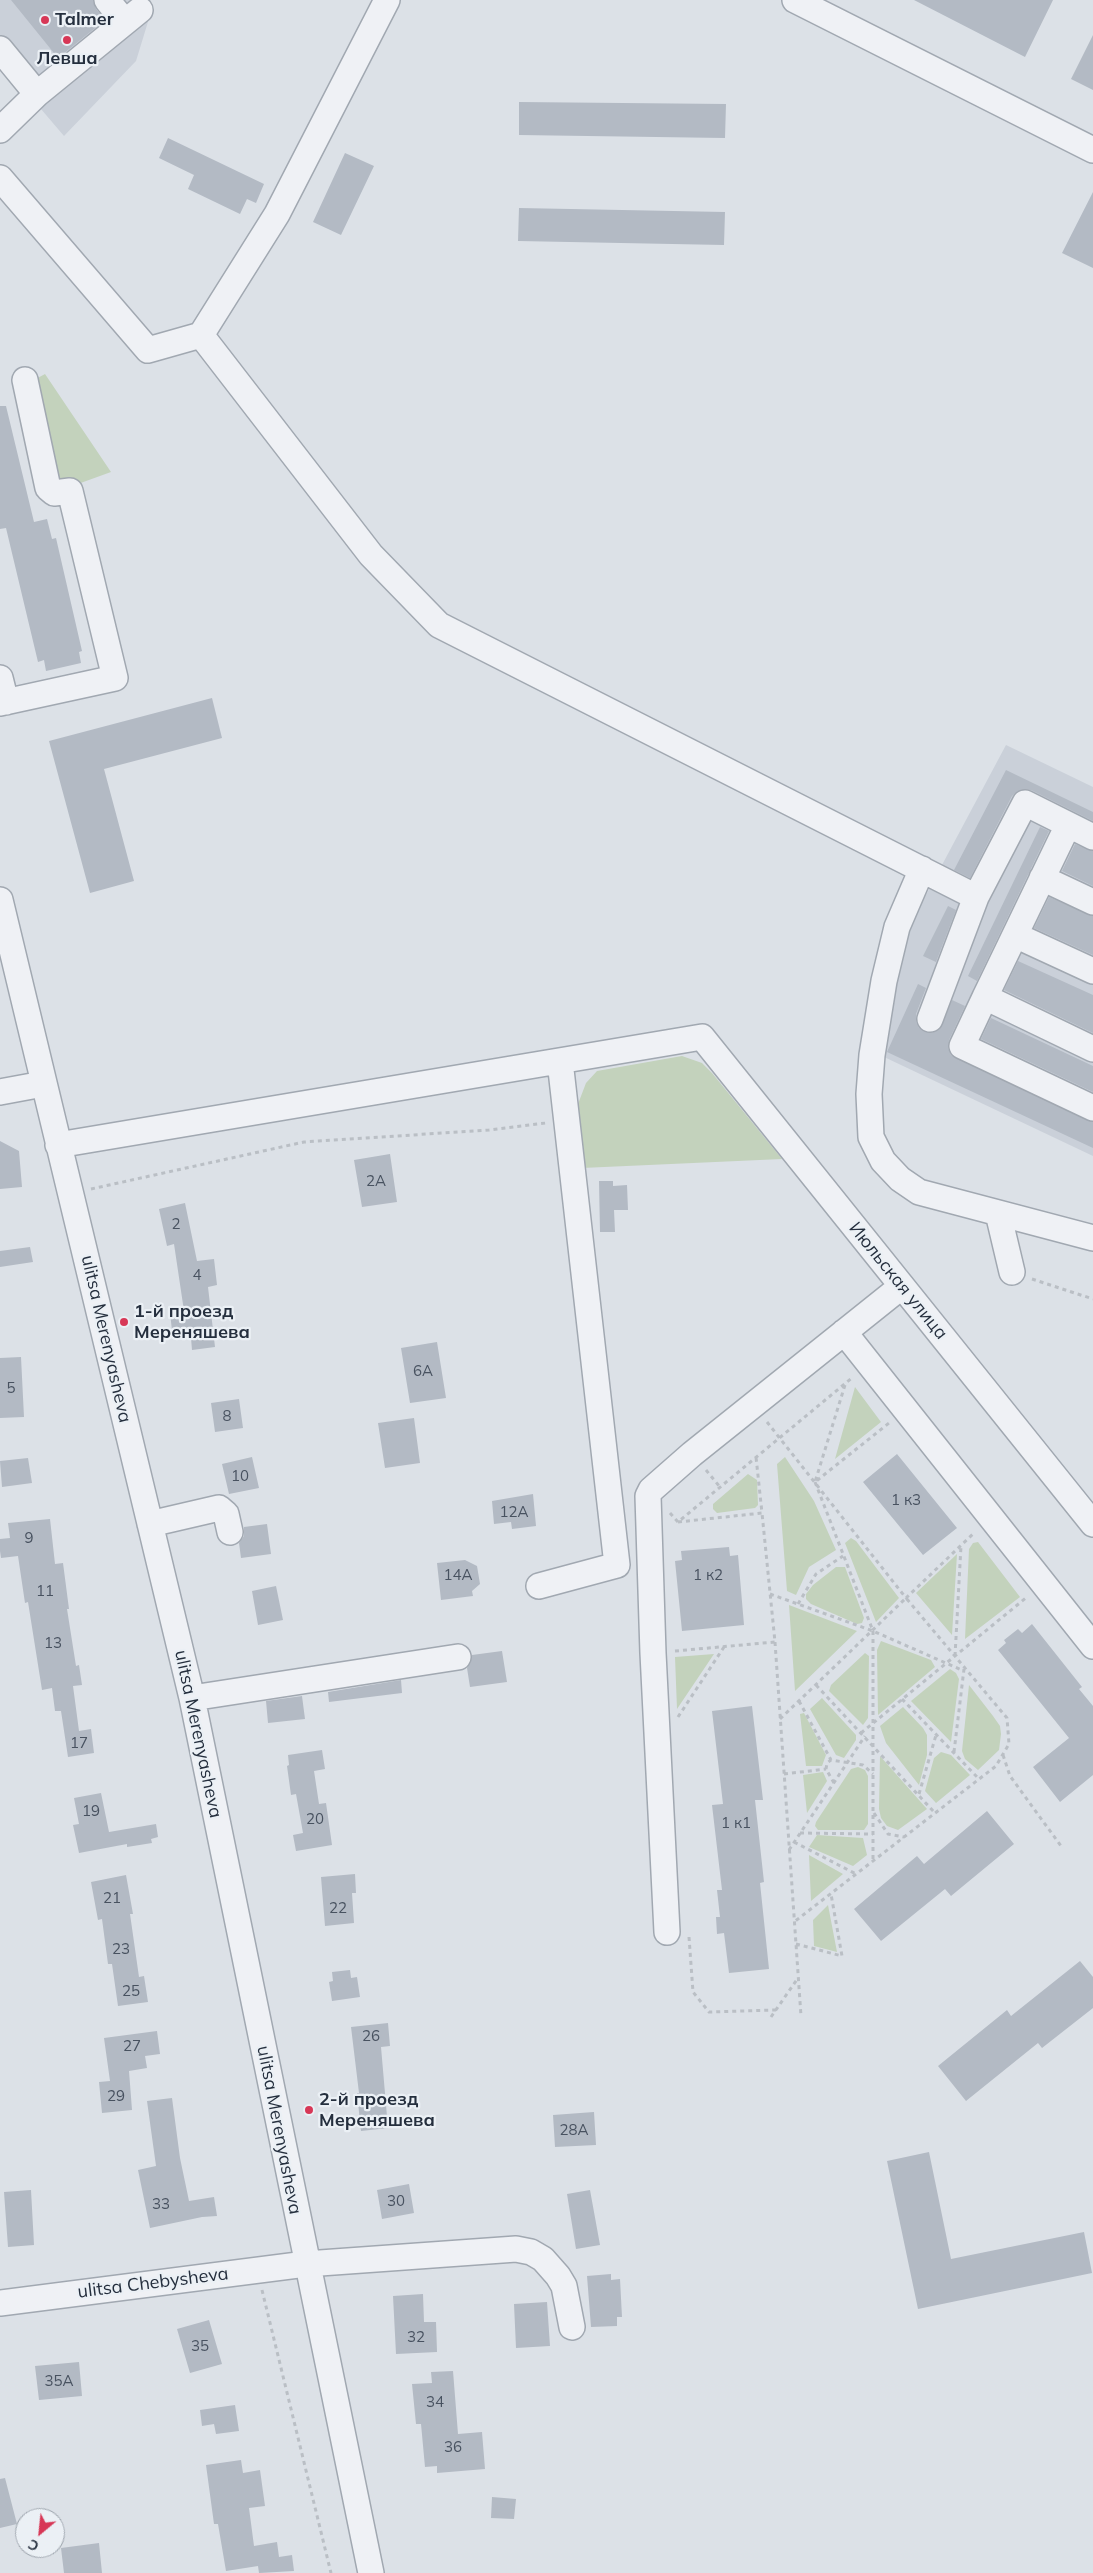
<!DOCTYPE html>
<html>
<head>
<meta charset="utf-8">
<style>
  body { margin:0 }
  #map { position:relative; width:1093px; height:2573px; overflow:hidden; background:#dce1e7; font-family:Mulish,sans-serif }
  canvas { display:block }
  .north { position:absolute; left:15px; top:2508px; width:50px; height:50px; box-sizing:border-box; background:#ebf0f5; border:1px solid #9ca3ac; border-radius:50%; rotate:208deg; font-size:14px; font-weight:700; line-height:20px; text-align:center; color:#252f3e }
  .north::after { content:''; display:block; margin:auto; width:18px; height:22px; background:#d73756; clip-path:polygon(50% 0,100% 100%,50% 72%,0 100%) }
</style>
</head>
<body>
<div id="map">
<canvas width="1093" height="2573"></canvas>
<div class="north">С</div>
</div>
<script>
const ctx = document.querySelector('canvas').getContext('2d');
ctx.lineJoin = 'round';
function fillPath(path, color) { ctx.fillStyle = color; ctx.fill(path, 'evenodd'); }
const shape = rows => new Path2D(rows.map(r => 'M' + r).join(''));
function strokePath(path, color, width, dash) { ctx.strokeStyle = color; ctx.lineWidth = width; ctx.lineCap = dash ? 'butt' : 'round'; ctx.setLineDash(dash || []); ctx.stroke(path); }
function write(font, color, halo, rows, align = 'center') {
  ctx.font = font + ' Mulish,sans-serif'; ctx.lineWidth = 4.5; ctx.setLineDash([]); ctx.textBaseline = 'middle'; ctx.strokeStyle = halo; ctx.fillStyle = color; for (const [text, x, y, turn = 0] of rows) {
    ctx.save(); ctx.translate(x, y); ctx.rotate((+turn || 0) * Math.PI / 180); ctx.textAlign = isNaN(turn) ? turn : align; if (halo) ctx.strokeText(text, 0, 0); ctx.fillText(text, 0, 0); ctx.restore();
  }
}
const built = shape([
  [0,0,142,0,151,12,136,61,64,136,0,61],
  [1006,745,1093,787,1093,1156,882,1056,895,953]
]);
const green = shape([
  [45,374,111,472,64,489,52,483,34,380],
  [682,1056,702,1063,712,1073,782,1159,582,1168,578,1104,586,1083,597,1071],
  [855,1387,881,1422,835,1459],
  [785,1457,814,1501,836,1550,809,1567,796,1595,787,1591,777,1464],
  [748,1474,757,1480,758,1505,755,1508,717,1513,713,1509,713,1504],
  [851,1538,856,1541,899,1598,876,1622,845,1543],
  [978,1542,1020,1597,965,1639,969,1549,973,1543],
  [957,1554,952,1635,916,1593],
  [836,1567,845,1567,864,1618,862,1623,857,1624,811,1604,806,1599,806,1594,813,1585],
  [789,1605,857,1631,795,1691],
  [881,1641,931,1660,935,1667,878,1715,877,1650],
  [865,1653,869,1656,868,1718,863,1725,829,1691,831,1685],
  [714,1654,677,1709,675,1657],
  [950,1669,956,1673,959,1679,951,1742,911,1701],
  [969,1685,993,1716,1000,1726,1001,1734,999,1750,978,1770,965,1759,962,1751],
  [822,1698,856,1735,856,1740,844,1758,836,1755,810,1709],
  [903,1707,923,1728,927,1735,927,1755,919,1785,886,1743,880,1726],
  [804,1713,826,1755,822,1766,806,1766,800,1714],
  [941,1752,951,1755,970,1775,936,1803,925,1791,934,1758],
  [880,1756,927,1809,898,1830,887,1826,881,1818,879,1809],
  [858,1767,865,1770,868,1776,868,1824,864,1830,818,1830,815,1826,816,1822,851,1769],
  [823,1772,827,1781,807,1813,803,1775],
  [817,1835,863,1838,867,1855,853,1866,809,1847],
  [809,1855,843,1874,811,1901],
  [828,1905,837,1952,814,1946,813,1920]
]);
const building = shape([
  [11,0,93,0,96,9,105,20,58,58],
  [914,0,1053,0,1025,57],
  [1093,35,1093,90,1071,79],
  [519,102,726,104,725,138,519,135],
  [168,138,264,184,256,203,247,199,240,214,188,189,194,175,159,158],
  [345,153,374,166,341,235,313,222],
  [1093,192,1093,268,1062,253],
  [519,208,725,212,724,245,518,241],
  [0,406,6,406,34,522,47,519,52,539,56,538,82,651,79,652,81,663,46,671,44,660,38,662,6,528,0,529],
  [212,698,222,738,104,769,134,881,90,893,49,741],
  [1006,770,1093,812,1093,821,1031,790,1018,791,1012,796,970,878,954,870],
  [1040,827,1049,831,977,981,968,976],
  [1075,844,1093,851,1093,886,1062,871],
  [1049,897,1093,916,1093,955,1034,928],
  [948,906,956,910,936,962,923,956],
  [1018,961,1093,995,1093,1033,1004,990],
  [918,984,926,988,916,1014,916,1022,919,1028,932,1033,939,1030,952,1000,965,1006,949,1040,948,1048,951,1055,1093,1122,1093,1148,887,1052],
  [991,1018,1093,1066,1093,1092,981,1039],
  [0,1141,19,1151,22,1187,0,1189],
  [390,1154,397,1202,362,1207,354,1160],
  [599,1181,613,1181,613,1186,627,1185,628,1210,614,1210,615,1232,600,1232],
  [185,1203,197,1261,214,1259,217,1285,208,1287,215,1347,192,1350,191,1338,173,1339,170,1313,184,1311,174,1244,167,1246,159,1209],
  [30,1247,33,1262,0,1267,0,1251],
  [437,1342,446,1398,410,1403,401,1348],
  [21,1357,24,1417,0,1418,0,1358],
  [239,1399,243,1428,215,1432,211,1403],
  [414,1418,420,1463,385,1468,378,1423],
  [897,1454,957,1528,923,1555,863,1482],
  [252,1457,259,1488,229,1494,222,1464],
  [28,1458,32,1483,2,1487,0,1461],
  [533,1494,536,1526,512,1529,511,1522,494,1524,492,1501],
  [50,1519,55,1564,63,1563,69,1609,67,1609,76,1666,79,1665,82,1685,73,1686,79,1731,91,1729,94,1753,68,1757,61,1711,55,1711,52,1688,42,1690,28,1602,25,1603,18,1556,1,1558,0,1551,0,1539,10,1538,8,1523],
  [267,1524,271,1554,241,1558,239,1543,244,1536,244,1527],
  [729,1547,730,1556,738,1555,744,1625,682,1631,675,1561,682,1560,681,1551],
  [465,1560,477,1566,480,1584,472,1591,473,1596,441,1600,437,1563],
  [276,1586,283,1620,258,1625,252,1591],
  [1032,1624,1082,1687,1079,1689,1093,1706,1093,1775,1060,1802,1033,1767,1069,1738,998,1650,1006,1643,1004,1640,1018,1629,1022,1633],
  [502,1651,507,1682,470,1687,467,1668,472,1655],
  [401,1680,402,1693,329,1702,328,1692],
  [302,1696,305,1719,268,1723,266,1701],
  [752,1706,763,1800,755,1800,764,1882,760,1883,769,1969,729,1973,724,1933,717,1934,716,1917,720,1917,717,1890,722,1890,712,1805,723,1804,712,1711],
  [322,1750,325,1769,314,1771,319,1804,326,1803,332,1845,296,1851,293,1835,303,1833,296,1794,291,1795,287,1766,289,1765,288,1755],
  [101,1793,109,1832,156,1824,158,1837,151,1839,152,1843,127,1847,127,1844,79,1853,73,1825,79,1824,74,1798],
  [987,1811,1014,1844,951,1896,945,1889,881,1941,854,1909,917,1856,924,1864],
  [355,1874,356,1893,352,1893,354,1923,325,1926,321,1877],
  [126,1875,133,1914,130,1914,139,1977,144,1976,148,2002,118,2006,112,1964,108,1964,102,1919,98,1920,91,1882],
  [1080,1961,1093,1977,1093,2008,1042,2048,1038,2043,966,2101,938,2066,1007,2010,1011,2016],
  [350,1970,351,1978,357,1977,360,1997,332,2001,329,1982,333,1981,332,1972],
  [388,2023,390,2046,381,2047,388,2128,361,2131,357,2093,359,2093,351,2027],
  [157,2031,160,2054,145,2056,147,2068,129,2071,132,2110,102,2113,99,2082,110,2081,104,2038],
  [172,2098,180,2158,189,2201,214,2197,217,2216,202,2217,150,2228,138,2170,156,2166,147,2101],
  [594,2112,596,2145,555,2147,553,2115],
  [929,2152,951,2259,1084,2232,1092,2273,918,2309,887,2161],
  [409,2184,414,2213,382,2219,377,2190],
  [31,2190,34,2245,8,2247,4,2192],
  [590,2190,600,2245,576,2249,567,2194],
  [611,2274,611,2280,620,2279,622,2317,617,2317,617,2326,591,2327,587,2276],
  [423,2294,424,2322,436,2322,437,2352,396,2354,393,2296],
  [547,2302,550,2346,516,2348,514,2304],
  [209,2320,222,2364,190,2373,177,2329],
  [79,2362,82,2396,39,2400,35,2366],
  [453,2371,458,2434,482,2432,485,2469,437,2473,437,2466,425,2467,421,2424,416,2424,412,2384,432,2383,431,2372],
  [235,2405,239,2431,216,2434,214,2424,202,2426,200,2410],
  [241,2460,243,2473,260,2470,265,2506,249,2508,254,2546,277,2542,279,2557,292,2555,294,2571,259,2573,258,2566,226,2571,218,2524,214,2524,206,2465],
  [5,2478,17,2524,0,2528,0,2479],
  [492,2497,516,2499,514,2519,491,2518],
  [99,2543,102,2573,64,2573,61,2548]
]);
const path = shape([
  [91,1189,304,1142,489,1130,546,1123],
  [1032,1279,1093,1299],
  [845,1385,815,1482,889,1423],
  [767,1422,906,1598,975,1532],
  [706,1470,720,1487],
  [815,1482,873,1631,873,1860],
  [670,1513,678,1522,853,1377],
  [678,1522,762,1513,756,1457],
  [770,1594,873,1631,964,1671],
  [798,1604,816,1574,843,1556],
  [775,1642,801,2016],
  [675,1651,775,1642,762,1513],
  [955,1656,961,1546],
  [816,1685,935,1813],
  [902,1699,979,1779],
  [799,1701,831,1760],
  [678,1717,724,1647],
  [780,1719,906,1598,1007,1718,1009,1744,996,1766,794,1922],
  [861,1733,1027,1597],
  [954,1752,964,1669],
  [1003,1755,1010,1776,1061,1846],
  [784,1774,826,1769],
  [834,1783,826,1769,827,1763,831,1760,863,1765,873,1774],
  [919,1794,936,1735],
  [874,1813,888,1834,904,1837],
  [800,1833,873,1834],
  [794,1842,856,1874],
  [789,1850,865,1736],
  [689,1937,693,1992,709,2012,776,2010],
  [796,1944,842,1956,831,1894],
  [771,2017,798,1978],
  [262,2290,331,2573]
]);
const minor = shape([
  [107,0,125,22],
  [795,0,1093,150],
  [0,49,37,94,0,130],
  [37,94,140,10],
  [0,178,148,350,201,335,371,555,439,625,976,897,1025,803,1093,837],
  [201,335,277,214,387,0],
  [0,678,6,702],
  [0,703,115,678,70,491,54,493,48,488,25,380],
  [1068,825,985,997,1093,1049],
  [922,869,897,927,884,981,872,1055,869,1094,871,1137,883,1161,900,1179,919,1192,1093,1238],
  [1042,878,1093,902],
  [0,900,192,1698,371,2573],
  [1015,935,1093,971],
  [985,997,962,1046,1093,1108],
  [930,1019,976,897],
  [0,1092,43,1084],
  [58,1145,702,1037,1093,1524],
  [998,1213,1012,1272],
  [844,1332,1093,1646],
  [150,1524,219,1508,226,1514,230,1532],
  [539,1586,617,1565,560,1061],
  [192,1698,458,1657],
  [667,1932,653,1653,648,1496,651,1490,692,1454,902,1286],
  [0,2303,306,2264,516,2249,531,2252,543,2259,558,2276,564,2286,572,2327]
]);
const markers = [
  [45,20,5,"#d73756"],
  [67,40,5,"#d73756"],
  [124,1322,5,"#d73756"],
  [309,2110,5,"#d73756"]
];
const numberNames = [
  ["2А",376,1181],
  ["2",176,1224],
  ["4",197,1275],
  ["6А",423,1371],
  ["5",11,1388],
  ["8",227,1416],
  ["10",240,1476],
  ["1 к3",906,1500],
  ["12А",514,1512],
  ["9",29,1538],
  ["14А",458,1575],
  ["1 к2",708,1575],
  ["11",45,1591],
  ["13",53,1643],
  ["17",79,1743],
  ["19",91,1811],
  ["20",315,1819],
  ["1 к1",736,1823],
  ["21",112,1898],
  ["22",338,1908],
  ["23",121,1949],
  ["25",131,1991],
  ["26",371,2036],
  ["27",132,2046],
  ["29",116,2096],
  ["28А",574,2130],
  ["30",396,2201],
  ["33",161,2204],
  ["32",416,2337],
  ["35",200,2346],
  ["35А",59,2381],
  ["34",435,2402],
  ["36",453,2447]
];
const poiNames = [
  ["Talmer",55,20],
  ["Левша",67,59,"center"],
  ["1-й проезд",134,1312],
  ["Мереняшева",134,1333],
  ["2-й проезд",319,2100],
  ["Мереняшева",319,2121]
];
const streetNames = [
  ["Июльская улица",898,1281,51],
  ["ulitsa Merenyasheva",106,1339,77],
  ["ulitsa Merenyasheva",198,1734,78],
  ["ulitsa Merenyasheva",279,2130,79],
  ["ulitsa Chebysheva",153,2283,-7]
];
fillPath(built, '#cad0d9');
fillPath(green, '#c3d2bc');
fillPath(building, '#b3bac4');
strokePath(minor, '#a1a8b1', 28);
strokePath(path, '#babfc5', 3, [4, 4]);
strokePath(minor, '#eff1f5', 25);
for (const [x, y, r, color] of markers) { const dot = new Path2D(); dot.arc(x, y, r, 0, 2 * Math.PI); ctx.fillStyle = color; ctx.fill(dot); strokePath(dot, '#ebf0f5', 2); }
write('15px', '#485260', null, numberNames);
write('bold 18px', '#252f3e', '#ebf0f5', poiNames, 'left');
write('18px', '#252f3e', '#ebf0f5', streetNames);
</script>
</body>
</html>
